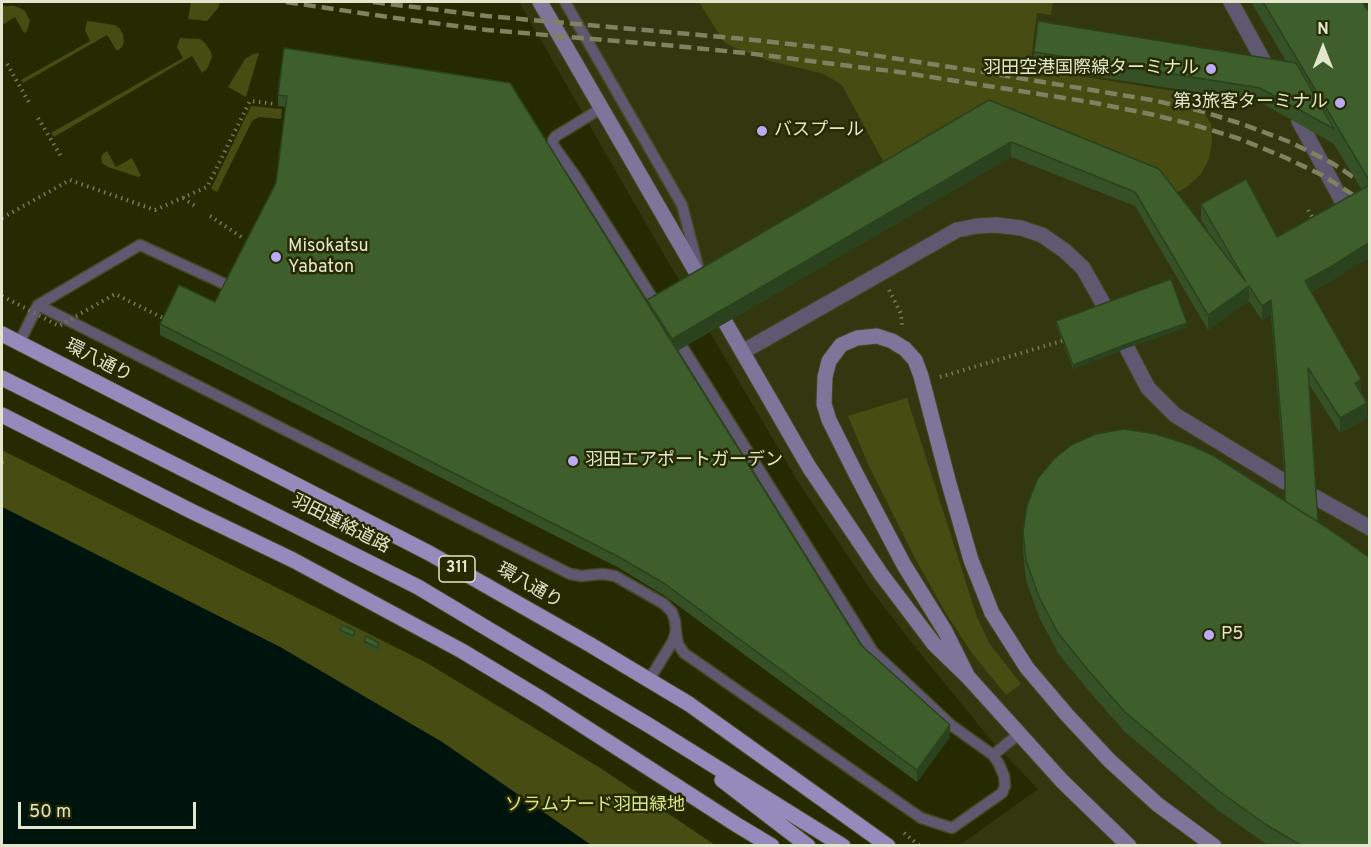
<!DOCTYPE html>
<html>
<head>
<meta charset="utf-8">
<style>
  body { margin:0 }
  #map { position:relative; width:1371px; height:847px; overflow:hidden; background:#262a00; font-family:Overpass,sans-serif }
  canvas { display:block }
  .frame { position:absolute; inset:0; border:3px solid #e1e6cd; pointer-events:none }
  .north { position:absolute; left:1293px; top:18px; width:60px; height:60px; -webkit-text-stroke:4px #262a00; paint-order:stroke; rotate:0deg; font-size:16px; font-weight:700; line-height:24px; text-align:center; color:#e1e6cd }
  .north::after { content:''; display:block; margin:auto; width:21px; height:27px; background:#e1e6cd; clip-path:polygon(50% 0,100% 100%,50% 72%,0 100%) }
  .scale { position:absolute; left:18px; top:802px; width:178px; height:27px; box-sizing:border-box; border:3px solid #e1e6cd; border-top:0; padding-left:8px; font-size:18px; line-height:21px; white-space:nowrap; color:#e1e6cd; -webkit-text-stroke:4px #262a00; paint-order:stroke }
</style>
</head>
<body>
<div id="map">
<canvas width="1371" height="847"></canvas>
<div class="frame"></div>
<div class="north">N</div>
<div class="scale">50 m</div>
</div>
<script>
const ctx = document.querySelector('canvas').getContext('2d');
ctx.lineJoin = 'round';
function fillPath(path, color) { ctx.fillStyle = color; ctx.fill(path, 'evenodd'); }
const shape = rows => new Path2D(rows.map(r => 'M' + r).join(''));
function strokePath(path, color, width, dash) { ctx.strokeStyle = color; ctx.lineWidth = width; ctx.lineCap = dash ? 'butt' : 'round'; ctx.setLineDash(dash || []); ctx.stroke(path); }
function write(font, color, halo, rows, align = 'center') {
  ctx.font = font + ' Overpass,"Noto Sans JP",sans-serif'; ctx.lineWidth = 5; ctx.setLineDash([]); ctx.textBaseline = 'middle'; ctx.strokeStyle = halo; ctx.fillStyle = color; for (const [text, x, y, turn = 0] of rows) {
    ctx.save(); ctx.translate(x, y); ctx.rotate((+turn || 0) * Math.PI / 180); ctx.textAlign = isNaN(turn) ? turn : align; if (halo) ctx.strokeText(text, 0, 0); ctx.fillText(text, 0, 0); ctx.restore();
  }
}
const built = shape([
  [519,2,1369,2,1369,845,960,845,1038,789,990,739,916,648,871,590,800,485,656,241]
]);
const green = shape([
  [191,2,220,2,218,8,207,21,188,19],
  [699,2,1053,2,1051,15,1037,13,1030,68,1192,94,1211,124,1212,140,1209,159,1201,174,1188,186,1171,196,988,112,888,170,842,85,824,74,770,61,733,47,724,42],
  [2,6,14,6,20,8,25,11,30,21,27,31,24,33,15,17,2,25],
  [87,21,115,25,120,29,123,34,124,42,122,47,117,51,107,35,23,83,21,80,90,41,85,30],
  [180,38,200,39,205,43,211,52,212,57,207,69,202,73,192,56,54,137,51,133,183,58,177,47],
  [259,53,246,97,228,87,245,59,253,54],
  [251,106,282,109,281,119,259,117,252,121,217,192,211,189],
  [107,151,116,167,132,158,141,176,138,177,108,167,102,163,101,158,103,154],
  [907,398,977,617,989,643,1021,684,1006,695,972,653,947,615,916,560,868,464,848,416],
  [2,450,427,663,602,769,715,845,591,845,442,742,280,647,2,507]
]);
const water = shape([
  [2,507,280,647,442,742,591,845,2,845]
]);
const path = shape([
  [7,64,30,104],
  [38,118,62,158],
  [183,198,195,206],
  [1308,210,1314,220],
  [210,216,243,238],
  [2,218,70,180,155,210,207,187,250,101,276,104],
  [889,290,901,314,902,325],
  [940,377,1062,341],
  [2,463,7,466],
  [904,833,920,846]
]);
const lane = shape([
  [565,2,682,205,699,270],
  [602,108,556,136,553,140,553,145,576,177,658,307],
  [38,305,140,245,229,286],
  [19,343,38,305,570,574,581,576,602,574,615,576,664,604,672,612,675,621,676,631,673,641,649,680],
  [683,348,873,652,951,725,993,755,1019,734],
  [676,632,678,644,684,653,921,818,952,828,1002,793,1005,786,1004,776,999,764,993,755]
]);
const street = shape([
  [1231,2,1270,73],
  [1299,121,1348,212],
  [1127,348,1148,388,1175,415,1285,482],
  [744,351,957,230,977,226,996,225,1021,228,1042,235,1065,251,1083,268,1105,307],
  [1315,497,1370,528]
]);
const secondary = shape([
  [540,2,809,467,881,574,934,644,968,677,1062,781,1129,846],
  [968,677,945,631,904,565,855,472,829,420,824,404,825,377,829,361,841,345,857,338,877,336,892,341,905,349,915,360,921,376,948,480,971,560,992,613,1027,668,1067,715,1110,761,1157,804,1214,846]
]);
const primary = shape([
  [2,334,429,553,589,644,689,704,888,846],
  [2,378,418,587,650,726,843,846],
  [2,415,193,512,293,560,462,651,540,698,737,825,772,846],
  [722,780,808,846]
]);
const rail = shape([
  [286,2,388,17,487,30,665,45,746,53,826,63,899,72,1090,102,1150,114,1198,126,1240,139,1284,157,1322,175,1370,206],
  [373,2,487,16,745,39,826,48,977,71,1152,100,1201,111,1245,125,1290,142,1332,163,1370,188]
]);
const pathBridge = shape([
  [2,296,59,326,115,294,167,320]
]);
const wall = shape([
  [1251,2,1362,2,1370,13,1370,257,1311,292,1361,393,1367,418,1340,433,1309,384,1318,522,1370,846,1268,846,1265,843,1219,811,1125,732,1088,690,1058,653,1039,617,1026,580,1023,551,1023,531,1285,501,1285,482,1271,315,1262,320,1249,301,1208,330,1135,206,1011,157,677,351,861,645,950,737,917,782,665,596,619,568,160,335,160,324,215,302,276,183,286,107,278,106,278,95,284,48,647,303,647,300,989,100,1211,236,1201,219,1201,204,1277,237,1362,190,1334,144,1260,102,1034,67,1034,52,1286,61],
  [1056,321,1187,327,1127,348,1073,369,1056,325],
  [340,630,355,635,353,640,340,634],
  [364,641,379,647,377,652,364,645]
]);
const shadedWall = shape([
  [1011,142,1011,157,672,354,672,339],
  [1370,242,1370,257,1332,281,1305,296,1305,281],
  [1249,286,1249,301,1208,330,1208,315],
  [1271,300,1271,315,1262,320,1262,306],
  [1187,323,1187,327,1127,348,1073,369,1073,365,1127,344],
  [1361,379,1361,394,1355,383],
  [1367,403,1367,418,1340,433,1340,418],
  [950,725,950,737,917,782,917,770]
]);
const building = shape([
  [1263,2,1362,2,1370,13,1370,182,1263,2],
  [1038,21,1296,63,1334,129,1260,88,1034,52,1038,21],
  [284,48,510,83,861,645,950,725,917,770,665,584,619,557,160,324,179,285,215,302,276,183,287,96,278,95,284,48],
  [989,100,1159,169,1246,282,1201,204,1246,179,1277,237,1368,186,1370,188,1370,242,1332,266,1305,281,1361,379,1355,383,1367,403,1340,418,1308,368,1318,522,1285,501,1285,467,1271,300,1262,306,1249,286,1208,315,1135,192,1011,142,672,339,647,300,989,100],
  [1171,279,1187,323,1127,344,1073,365,1056,321,1171,279],
  [1124,429,1156,434,1190,445,1214,456,1326,527,1370,558,1370,846,1302,846,1265,824,1219,791,1125,712,1088,670,1058,633,1039,597,1026,560,1023,531,1027,505,1038,478,1054,459,1071,445,1096,434,1124,429],
  [342,625,355,631,353,636,340,630,342,625],
  [366,636,379,643,377,648,364,641,366,636]
]);
const markers = [
  [1211,69,6,"#bcaaf5"],
  [1340,103,6,"#bcaaf5"],
  [762,131,6,"#bcaaf5"],
  [276,257,6,"#bcaaf5"],
  [573,461,6,"#bcaaf5"],
  [1209,635,6,"#bcaaf5"]
];
const shields = [
  [457,569,36]
];
const shieldNames = [
  ["311",457,569]
];
const poiNames = [
  ["羽田空港国際線ターミナル",1199,69,"right"],
  ["第3旅客ターミナル",1328,103,"right"],
  ["バスプール",774,131],
  ["Misokatsu",288,247],
  ["Yabaton",288,268],
  ["羽田エアポートガーデン",585,461],
  ["P5",1221,635]
];
const streetNames = [
  ["環八通り",98,362,27],
  ["羽田連絡道路",340,525,27],
  ["環八通り",529,587,30]
];
const parkNames = [
  ["ソラムナード羽田緑地",595,806]
];
fillPath(built, '#33370f');
fillPath(green, '#474c13');
fillPath(water, '#00140e');
strokePath(lane, '#444821', 13);
strokePath(street, '#444821', 17);
strokePath(secondary, '#444821', 17);
strokePath(primary, '#444821', 17);
strokePath(path, '#757a57', 4, [1.5, 4.5]);
strokePath(lane, '#5e5971', 10);
strokePath(street, '#5e5971', 15);
strokePath(secondary, '#7e759b', 15);
strokePath(primary, '#968abc', 15);
strokePath(rail, '#7e8260', 4.5, [12, 6]);
strokePath(pathBridge, '#757a57', 4, [1.5, 4.5]);
fillPath(wall, '#355125');
fillPath(shadedWall, '#2b421e');
fillPath(building, '#3e5e2b');
strokePath(building, '#2b421e', 1.5);
for (const [x, y, r, color] of markers) { const dot = new Path2D(); dot.arc(x, y, r, 0, 2 * Math.PI); ctx.fillStyle = color; ctx.fill(dot); strokePath(dot, '#262a00', 2); }
for (const [x, y, w] of shields) { const box = new Path2D(); box.roundRect(x - w / 2, y - 13, w, 26, 4.5); ctx.fillStyle = '#262a00'; ctx.fill(box); strokePath(box, '#e1e6cd', 1.5); }
write('bold 16px', '#e1e6cd', null, shieldNames);
write('18px', '#e1e6cd', '#262a00', poiNames, 'left');
write('18px', '#e1e6cd', '#262a00', streetNames);
write('18px', '#d8e589', '#262a00', parkNames);
</script>
</body>
</html>
